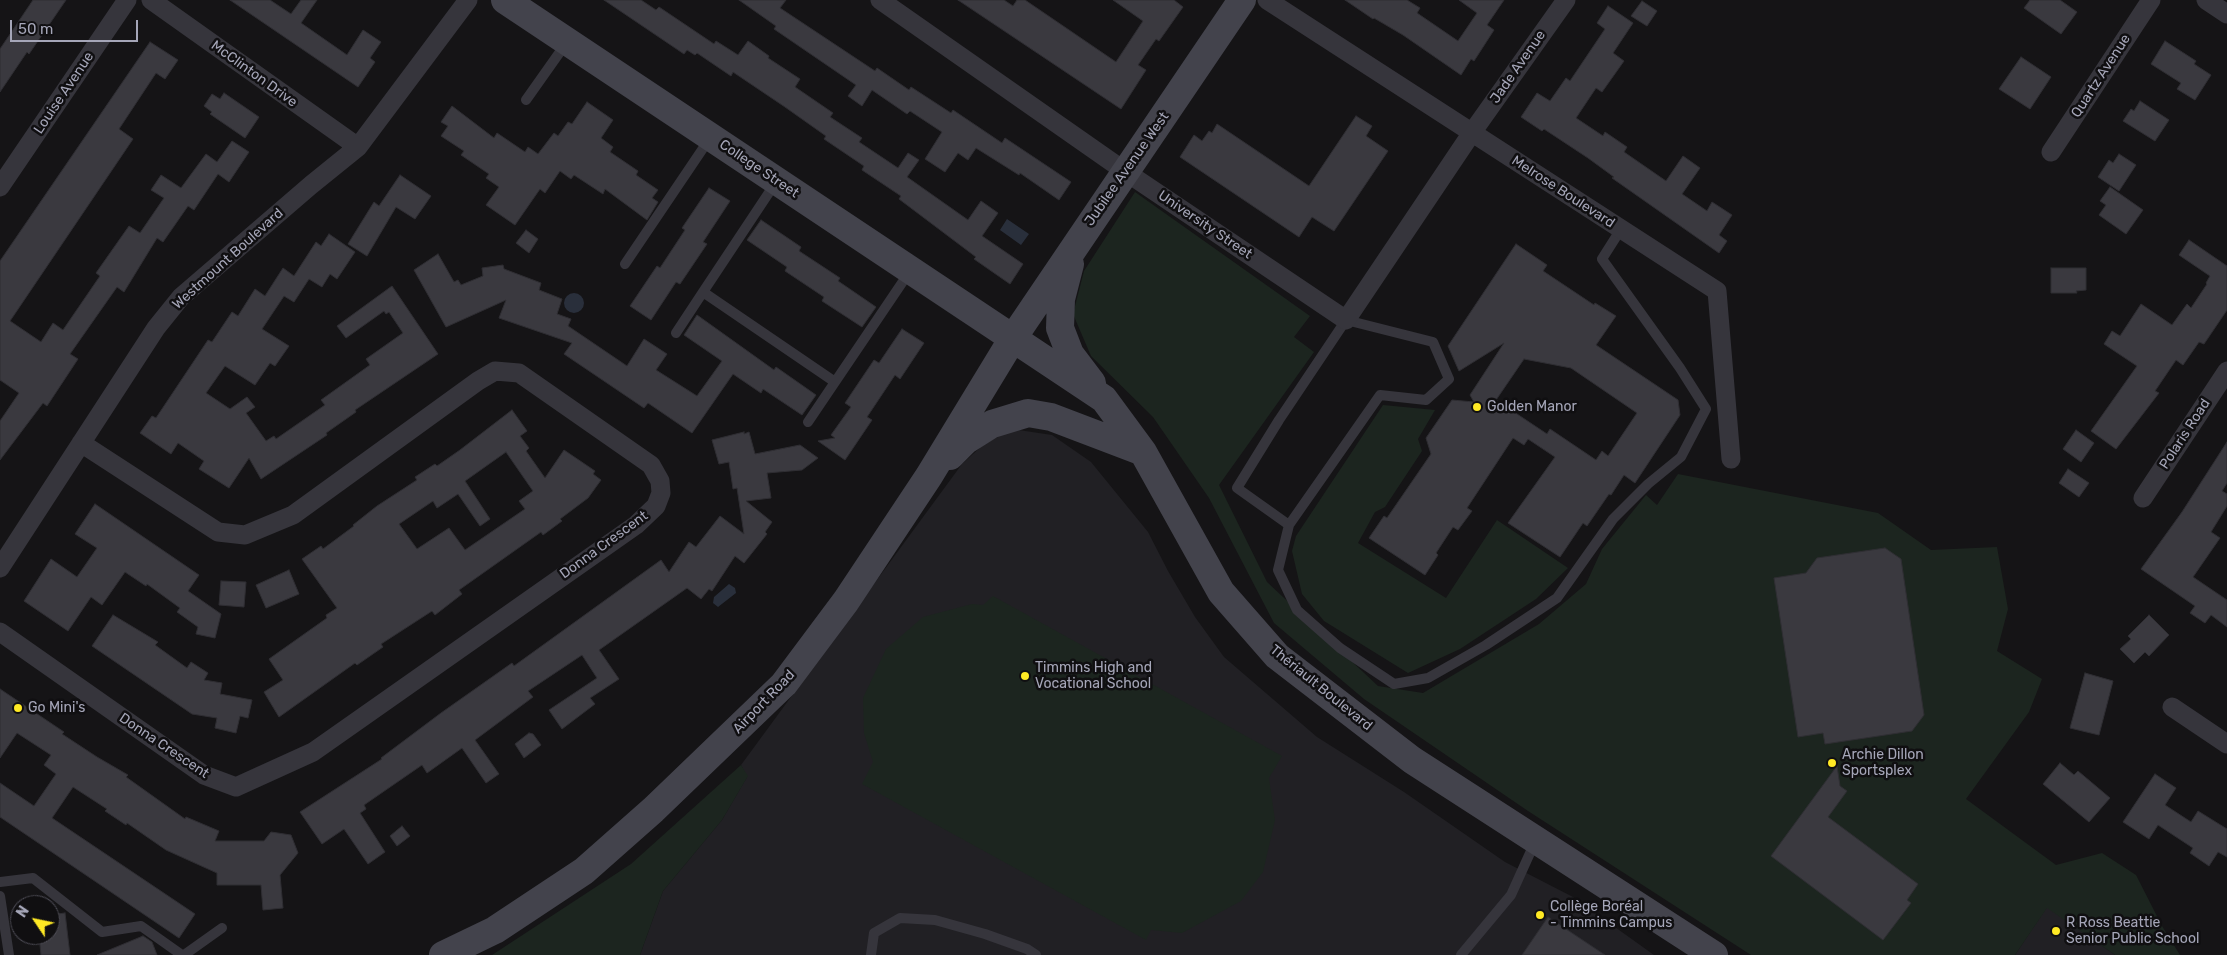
<!DOCTYPE html>
<html>
<head>
<meta charset="utf-8">
<style>
  body { margin:0 }
  #map { position:relative; width:2227px; height:955px; overflow:hidden; background:#151416; font-family:Rubik,sans-serif }
  canvas { display:block }
  .north { position:absolute; left:10px; top:895px; width:50px; height:50px; box-sizing:border-box; background:#100f11; border:1px solid #4c4b54; border-radius:50%; rotate:304deg; font-size:14px; font-weight:700; line-height:20px; text-align:center; color:#a5a6b8 }
  .north::after { content:''; display:block; margin:auto; width:18px; height:22px; background:#ffe924; clip-path:polygon(50% 0,100% 100%,50% 72%,0 100%) }
  .scale { position:absolute; left:10px; top:20px; width:128px; height:22px; box-sizing:border-box; border:2px solid #a5a6b8; border-top:0; padding-left:6px; font-size:15px; line-height:18px; white-space:nowrap; color:#a5a6b8; -webkit-text-stroke:4px #100f11; paint-order:stroke }
</style>
</head>
<body>
<div id="map">
<canvas width="2227" height="955"></canvas>
<div class="north">N</div>
<div class="scale">50 m</div>
</div>
<script>
const ctx = document.querySelector('canvas').getContext('2d');
ctx.lineJoin = 'round';
function fillPath(path, color) { ctx.fillStyle = color; ctx.fill(path, 'evenodd'); }
const shape = rows => new Path2D(rows.map(r => 'M' + r).join(''));
function strokePath(path, color, width, dash) { ctx.strokeStyle = color; ctx.lineWidth = width; ctx.lineCap = dash ? 'butt' : 'round'; ctx.setLineDash(dash || []); ctx.stroke(path); }
function write(font, color, halo, rows, align = 'center') {
  ctx.font = font + ' Rubik,sans-serif'; ctx.lineWidth = 5; ctx.setLineDash([]); ctx.textBaseline = 'middle'; ctx.strokeStyle = halo; ctx.fillStyle = color; for (const [text, x, y, turn = 0] of rows) {
    ctx.save(); ctx.translate(x, y); ctx.rotate((+turn || 0) * Math.PI / 180); ctx.textAlign = isNaN(turn) ? turn : align; if (halo) ctx.strokeText(text, 0, 0); ctx.fillText(text, 0, 0); ctx.restore();
  }
}
const built = shape([
  [1012,429,1052,435,1091,462,1148,532,1168,571,1195,617,1224,657,1317,737,1404,792,1505,862,1573,897,1654,955,640,955,663,891,722,820,747,777,741,765,962,464,983,445],
  [2047,907,2115,955,2015,955]
]);
const green = shape([
  [1135,192,1310,316,1294,337,1314,352,1219,485,1267,582,1378,686,1423,693,1539,624,1586,584,1602,549,1646,495,1657,505,1678,474,1878,513,1931,550,1997,547,2008,609,1997,651,2042,679,2029,712,1966,799,2056,865,2102,853,2136,875,2162,926,2180,955,2115,955,2047,908,2015,955,1751,955,1528,811,1364,699,1274,623,1209,498,1153,417,1091,356,1073,314,1084,271],
  [1383,405,1435,410,1418,439,1422,451,1385,507,1375,512,1358,543,1446,598,1497,520,1568,568,1536,599,1460,649,1408,673,1324,621,1302,594,1292,551,1296,536],
  [993,596,1282,756,1269,778,1275,820,1263,872,1241,901,1182,933,1151,930,1146,940,862,784,873,762,864,733,863,698,886,649,923,617,972,604,983,605],
  [741,765,748,776,722,820,663,891,640,955,492,955,631,864]
]);
const water = shape([
  [1007,219,1029,234,1021,245,1000,230],
  '564 303a10 10 0 1 1 20 0a10 10 0 1 1-20 0Z',
  [729,584,735,588,736,593,718,607,713,603,714,597]
]);
const building = shape([
  [33,0,66,0,29,54,27,52,0,92,0,49,33,0],
  [230,0,270,0,291,14,301,0,317,0,301,23,347,55,363,30,381,42,370,58,375,62,358,87,230,0],
  [604,0,641,0,656,10,659,7,714,44,716,41,738,55,748,41,769,56,768,58,800,79,795,87,833,113,830,117,862,138,859,142,898,168,908,153,919,160,907,177,968,220,981,201,998,213,982,236,1023,264,1010,284,974,259,976,257,899,199,901,196,862,170,864,166,824,139,826,136,785,107,733,72,731,76,697,53,695,55,687,50,684,54,604,0],
  [739,0,786,0,780,8,875,71,877,68,909,90,911,87,951,113,953,110,1002,143,1005,138,1071,182,1059,200,1020,173,1019,175,976,148,968,160,958,153,945,172,925,159,942,132,910,111,907,114,872,90,862,106,848,96,856,85,774,29,776,26,739,0],
  [958,0,1004,0,1013,6,1017,0,1025,0,1116,62,1143,21,1113,0,1174,0,1183,7,1159,41,1156,39,1138,65,1146,70,1121,109,958,0],
  [1345,0,1407,0,1420,8,1417,13,1458,41,1477,13,1459,0,1504,0,1487,25,1494,30,1474,61,1471,59,1461,75,1403,35,1374,18,1373,19,1345,0],
  [2030,0,2060,0,2077,12,2061,34,2024,8,2030,0],
  [1642,1,1657,11,1647,26,1631,16,1642,1],
  [1608,6,1633,23,1613,53,1624,61,1602,92,1596,88,1576,118,1603,136,1605,132,1627,147,1624,152,1666,181,1683,156,1700,168,1682,194,1707,211,1712,202,1732,215,1719,235,1727,241,1719,253,1612,178,1614,177,1588,158,1544,129,1542,131,1521,117,1537,93,1550,101,1566,78,1570,81,1605,29,1597,23,1608,6],
  [2165,41,2196,61,2194,64,2211,75,2195,100,2177,89,2181,83,2151,64,2165,41],
  [150,42,178,60,165,79,156,73,119,129,133,139,10,321,41,342,53,323,63,330,100,276,96,273,129,226,140,233,164,198,151,190,161,175,181,188,206,154,217,162,232,141,249,152,229,182,218,174,194,210,188,206,163,242,157,238,124,292,117,287,70,354,78,359,47,406,43,403,0,460,0,421,19,393,0,380,0,261,150,42],
  [2021,57,2051,77,2030,109,1999,89,2021,57],
  [224,93,259,117,245,138,210,114,212,112,204,106,212,94,220,99,224,93],
  [2140,101,2169,120,2155,141,2123,121,2131,109,2134,111,2140,101],
  [587,102,613,120,601,138,613,147,610,152,638,171,636,175,658,190,652,198,658,202,647,220,605,189,603,194,574,175,571,179,560,171,545,193,540,189,515,225,486,205,499,187,486,178,489,174,461,155,464,151,441,136,448,126,441,122,452,106,494,138,497,133,525,152,528,147,538,154,554,133,558,136,568,122,572,124,587,102],
  [1356,116,1372,126,1366,136,1388,151,1334,231,1312,217,1299,237,1180,157,1194,135,1202,141,1209,131,1212,133,1217,124,1309,186,1356,116],
  [2119,154,2136,165,2119,191,2098,177,2109,160,2113,163,2119,154],
  [400,175,431,196,415,219,396,207,367,256,348,244,374,202,379,206,400,175],
  [2110,187,2143,210,2126,234,2099,215,2106,205,2100,201,2110,187],
  [709,188,730,201,703,242,707,244,680,284,676,282,651,320,630,306,657,266,660,268,685,230,682,228,709,188],
  [761,220,801,247,799,251,840,278,838,281,876,307,862,327,822,301,824,297,785,271,787,267,747,240,761,220],
  [526,230,538,239,529,253,516,243,526,230],
  [329,234,355,252,337,279,330,274,322,287,309,279,294,302,284,296,262,329,289,346,275,366,270,363,255,385,225,366,206,393,230,409,247,397,255,407,246,413,266,441,274,436,276,439,325,405,321,400,370,365,366,359,403,333,389,312,386,314,384,311,346,338,337,326,392,286,438,354,355,410,356,412,326,433,327,435,261,479,249,458,229,488,199,469,204,461,178,443,171,454,140,433,152,416,156,418,208,340,212,342,232,312,238,316,255,289,265,296,283,268,294,276,316,242,321,246,329,234],
  [2189,240,2227,266,2227,310,2204,344,2199,342,2183,365,2176,360,2155,391,2159,393,2116,449,2091,431,2137,366,2104,344,2112,331,2120,336,2141,304,2172,325,2187,304,2191,308,2207,284,2206,283,2210,276,2179,255,2189,240],
  [1516,244,1547,265,1543,271,1594,305,1595,303,1616,316,1596,345,1678,400,1680,415,1635,483,1624,475,1611,495,1609,494,1587,526,1583,523,1560,557,1508,523,1555,457,1528,439,1524,445,1513,438,1467,508,1472,511,1458,530,1453,527,1436,553,1438,555,1425,575,1369,538,1384,516,1387,518,1431,454,1426,438,1452,400,1474,402,1470,395,1504,343,1459,371,1448,346,1516,244],
  [1524,359,1571,368,1637,413,1608,456,1602,451,1596,460,1550,429,1547,434,1496,400,1524,359],
  [438,254,454,282,458,280,461,285,483,276,482,268,503,265,504,269,541,283,539,290,562,299,557,314,571,319,568,326,627,366,644,339,667,354,656,370,697,396,722,361,684,335,697,315,774,370,776,367,816,395,802,415,763,389,761,393,733,374,692,433,648,403,644,408,564,354,572,343,499,318,506,300,446,327,414,270,438,254],
  [2051,268,2086,268,2086,290,2076,291,2077,293,2051,293,2051,268],
  [902,329,924,343,900,379,895,375,867,417,872,420,845,460,818,441,835,438,831,435,851,407,845,403,874,360,879,363,902,329],
  [512,410,527,431,520,436,529,448,526,451,545,478,564,450,595,471,593,474,601,480,588,498,560,519,562,521,543,535,541,532,459,590,462,594,435,615,432,611,381,644,383,647,357,665,355,663,279,717,264,692,283,680,269,659,327,618,326,615,337,608,302,559,321,546,323,549,354,526,353,525,377,506,417,480,415,477,435,464,437,466,460,450,512,410],
  [506,452,533,491,519,501,525,509,465,550,449,528,417,549,399,524,433,501,437,508,458,494,480,526,490,519,465,481,506,452],
  [2076,430,2094,443,2081,462,2063,449,2076,430],
  [744,432,744,434,749,432,755,454,800,445,818,458,802,470,767,473,771,498,746,501,772,522,765,532,767,534,744,563,735,556,712,591,709,589,701,599,687,588,599,650,619,679,590,698,595,704,562,729,549,710,597,678,582,655,528,691,533,697,475,740,499,774,486,783,462,748,427,773,422,765,364,805,366,809,360,813,385,852,368,864,344,829,322,844,300,812,382,759,381,758,441,713,512,663,514,666,661,560,669,572,689,542,696,547,720,516,744,534,737,488,733,489,729,462,719,464,712,440,744,432],
  [2227,442,2227,483,2222,491,2227,494,2227,506,2211,532,2220,538,2193,577,2227,600,2227,627,2211,615,2205,623,2190,613,2195,606,2141,569,2182,512,2227,442],
  [2068,469,2089,483,2079,497,2059,483,2068,469],
  [95,504,199,575,188,591,221,614,215,638,196,634,198,627,177,612,180,608,147,584,146,586,125,572,102,605,91,597,68,631,24,601,51,559,77,577,97,548,75,534,95,504],
  [1885,548,1901,559,1924,715,1912,731,1825,744,1823,733,1798,737,1774,578,1806,573,1817,558,1885,548],
  [289,570,299,594,266,608,256,585,289,570],
  [221,581,246,582,244,607,219,605,221,581],
  [113,615,158,642,155,645,187,668,191,662,208,673,204,680,222,683,220,694,252,700,248,718,240,716,236,733,215,728,217,718,192,714,92,646,113,615],
  [2149,615,2169,635,2149,656,2145,652,2134,663,2120,649,2131,639,2128,636,2149,615],
  [2085,673,2113,681,2099,735,2070,728,2085,673],
  [0,689,64,732,62,734,97,757,128,775,126,777,185,819,186,817,219,831,215,841,264,841,271,832,291,835,298,853,280,875,283,908,263,910,261,885,217,885,217,873,166,850,127,823,126,825,105,811,107,809,73,787,52,818,195,914,179,938,0,817,0,783,34,806,56,774,44,765,51,755,17,733,0,758,0,689],
  [529,733,533,734,541,745,524,758,515,744,529,733],
  [2060,763,2074,775,2078,771,2110,798,2089,822,2043,784,2060,763],
  [1837,766,1840,786,1847,791,1828,817,1918,884,1907,900,1911,903,1883,940,1771,856,1837,766],
  [2155,774,2176,788,2165,805,2191,822,2198,811,2227,829,2227,857,2218,852,2209,866,2190,853,2193,848,2158,825,2149,839,2123,822,2155,774],
  [402,826,410,836,397,846,390,836,402,826],
  [65,913,70,955,41,955,39,935,50,935,50,915,65,913],
  [1548,917,1605,955,1522,955,1548,917],
  [143,936,152,942,157,955,97,955,143,936]
]);
const lane = shape([
  [526,100,567,42],
  [776,182,703,292,835,382],
  [625,264,710,138],
  [1346,320,1433,342,1449,379,1426,400,1380,395,1289,525,1237,488,1279,420,1346,320],
  [676,333,703,292],
  [808,422,910,271],
  [1289,525,1278,570,1297,610,1340,648,1394,684,1428,678,1486,645,1557,598,1613,519,1648,484,1681,457,1706,409,1680,368,1602,259,1621,229],
  [0,882,33,878,102,932,141,926,182,955],
  [0,896,9,955],
  [184,955,222,928],
  [871,955,874,933,900,918,935,920,985,934,1027,949,1036,955],
  [1461,955,1511,895,1535,842]
]);
const street = shape([
  [151,0,358,147],
  [880,0,1126,172,1346,320,1471,134,1566,0],
  [1267,0,1717,291,1731,459],
  [2206,0,2227,14],
  [2051,152,2151,0],
  [0,187,127,0],
  [2143,498,2227,371],
  [0,568,156,328,181,297,311,185,358,147,468,0],
  [0,632,204,775,236,787,313,752,636,525,656,506,661,493,660,481,651,465,519,373,495,371,478,381,293,515,245,535,218,532,81,443],
  [2172,707,2227,744]
]);
const secondary = shape([
  [505,0,1104,399,1143,452,1221,592,1277,656,1412,760,1714,955],
  [1070,264,1061,299,1060,328,1070,354,1092,383],
  [950,456,965,441,992,424,1028,413,1051,417,1143,452],
  [443,955,495,930,584,871,653,810,784,684,846,601,929,476,1013,338,1242,0]
]);
const markers = [
  [1477,407,5,"#ffe924"],
  [1025,676,5,"#ffe924"],
  [18,708,5,"#ffe924"],
  [1832,763,5,"#ffe924"],
  [1540,915,5,"#ffe924"],
  [2056,931,5,"#ffe924"]
];
const streetNames = [
  ["Jade Avenue",1518,67,-55],
  ["McClinton Drive",254,74,36],
  ["Quartz Avenue",2101,76,-57],
  ["Louise Avenue",64,93,-56],
  ["College Street",759,169,34],
  ["Jubilee Avenue West",1127,169,-55],
  ["Melrose Boulevard",1563,192,33],
  ["University Street",1205,225,34],
  ["Westmount Boulevard",228,259,-42],
  ["Polaris Road",2185,434,-57],
  ["Donna Crescent",604,545,-36],
  ["Thériault Boulevard",1321,688,39],
  ["Airport Road",764,702,-46],
  ["Donna Crescent",164,746,34]
];
const poiNames = [
  ["Golden Manor",1487,407],
  ["Timmins High and",1035,668],
  ["Vocational School",1035,684],
  ["Go Mini's",28,708],
  ["Archie Dillon",1842,755],
  ["Sportsplex",1842,771],
  ["Collège Boréal",1550,907],
  ["- Timmins Campus",1550,923],
  ["R Ross Beattie",2066,923],
  ["Senior Public School",2066,939]
];
fillPath(built, '#212024');
fillPath(green, '#1c251f');
fillPath(water, '#292f3b');
fillPath(building, '#3a393f');
strokePath(building, '#2f2e33', 1);
strokePath(lane, '#36353c', 10);
strokePath(street, '#36353c', 19);
strokePath(secondary, '#43434c', 28);
for (const [x, y, r, color] of markers) { const dot = new Path2D(); dot.arc(x, y, r, 0, 2 * Math.PI); ctx.fillStyle = color; ctx.fill(dot); strokePath(dot, '#100f11', 2); }
write('14px', '#a5a6b8', '#100f11', streetNames);
write('14px', '#a5a6b8', '#100f11', poiNames, 'left');
</script>
</body>
</html>
